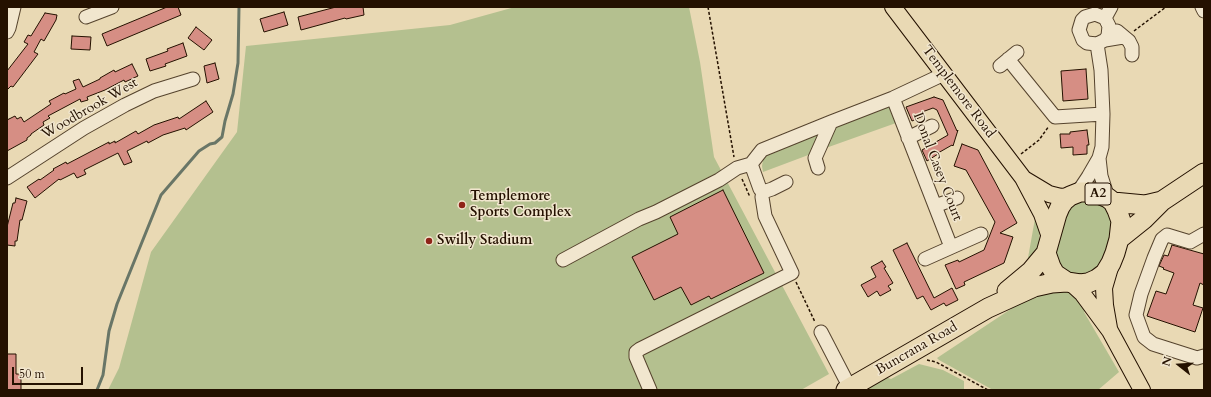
<!DOCTYPE html>
<html>
<head>
<meta charset="utf-8">
<style>
  body { margin:0 }
  #map { position:relative; width:1211px; height:397px; overflow:hidden; background:#e9d9b4; font-family:Cardo,serif }
  canvas { display:block }
  .frame { position:absolute; inset:0; border:8px solid #241100; pointer-events:none }
  .north { position:absolute; left:1159px; top:345px; width:40px; height:40px; -webkit-text-stroke:3px #f1e6ce; paint-order:stroke; rotate:287deg; font-size:11px; font-weight:700; line-height:16px; text-align:center; color:#241100 }
  .north::after { content:''; display:block; margin:auto; width:14px; height:18px; background:#241100; clip-path:polygon(50% 0,100% 100%,50% 72%,0 100%) }
  .scale { position:absolute; left:12px; top:367px; width:71px; height:18px; box-sizing:border-box; border:2px solid #241100; border-top:0; padding-left:5px; font-size:12px; line-height:14px; white-space:nowrap; color:#241100; -webkit-text-stroke:3px #f1e6ce; paint-order:stroke }
</style>
</head>
<body>
<div id="map">
<canvas width="1211" height="397"></canvas>
<div class="frame"></div>
<div class="north">N</div>
<div class="scale">50 m</div>
</div>
<script>
const ctx = document.querySelector('canvas').getContext('2d');
ctx.lineJoin = 'round';
function fillPath(path, color) { ctx.fillStyle = color; ctx.fill(path, 'evenodd'); }
const shape = rows => new Path2D(rows.map(r => 'M' + r).join(''));
function strokePath(path, color, width, dash) { ctx.strokeStyle = color; ctx.lineWidth = width; ctx.lineCap = dash ? 'butt' : 'round'; ctx.setLineDash(dash || []); ctx.stroke(path); }
function write(font, color, halo, rows, align = 'center') {
  ctx.font = font + ' Cardo,serif'; ctx.lineWidth = 3; ctx.setLineDash([]); ctx.textBaseline = 'middle'; ctx.strokeStyle = halo; ctx.fillStyle = color; for (const [text, x, y, turn = 0] of rows) {
    ctx.save(); ctx.translate(x, y); ctx.rotate((+turn || 0) * Math.PI / 180); ctx.textAlign = isNaN(turn) ? turn : align; if (halo) ctx.strokeText(text, 0, 0); ctx.fillText(text, 0, 0); ctx.restore();
  }
}
const green = shape([
  [515,7,689,7,700,62,714,157,829,374,801,390,108,390,119,368,151,252,237,132,246,46,450,25],
  [888,104,896,123,823,149,831,128],
  [822,129,811,154,763,172,762,166,763,160,767,155],
  [1076,199,1103,201,1114,225,1102,265,1086,276,1066,273,1054,256,1063,212],
  [1036,213,1040,232,1038,250,1026,269],
  [1048,289,1067,292,1076,296,1087,309,1084,312,1119,372,1098,390,993,390,939,360,937,358,1035,293],
  [919,364,943,370,964,381,964,390,865,390,883,376,891,379]
]);
const stream = shape([
  [97,390,103,375,109,331,117,304,161,195,199,151,210,144,215,143,222,137,225,121,233,94,238,63,239,7]
]);
const building = shape([
  [167,7,178,7,181,15,107,46,102,34,167,7],
  [336,7,363,7,364,15,346,19,345,18,301,30,298,17,336,7],
  [284,12,288,25,264,32,260,19,284,12],
  [45,13,57,15,56,20,44,41,41,39,34,52,38,54,13,87,11,86,7,90,7,71,28,44,24,42,28,35,31,36,45,13],
  [196,27,212,40,204,50,188,38,196,27],
  [72,36,91,37,90,50,71,49,72,36],
  [183,43,187,56,165,64,166,66,150,71,146,59,168,51,167,49,183,43],
  [215,63,219,79,207,83,204,66,215,63],
  [132,64,138,76,125,82,124,80,105,90,87,97,88,100,81,102,80,99,48,116,50,118,43,122,44,125,31,134,31,135,27,138,27,140,7,151,7,120,15,116,17,119,21,117,24,122,51,104,49,101,64,93,65,94,76,89,73,81,79,79,83,87,100,79,100,78,114,70,115,72,132,64],
  [1086,69,1088,99,1063,101,1061,71,1086,69],
  [934,97,943,100,957,131,958,130,953,146,952,145,938,153,938,154,927,161,922,150,948,135,937,110,933,108,922,112,923,116,912,121,906,107,934,97],
  [206,101,213,112,186,130,185,128,163,135,148,143,147,141,127,151,132,162,124,165,118,153,84,170,86,174,77,178,74,173,60,180,59,179,35,198,27,187,39,179,40,180,54,170,53,169,66,162,67,164,109,142,109,144,115,141,115,143,136,131,138,134,154,125,178,117,179,119,206,101],
  [1087,130,1089,145,1087,145,1087,154,1073,155,1073,147,1061,148,1060,134,1070,134,1070,132,1087,130],
  [962,144,978,150,1017,223,1000,233,1013,237,1004,263,964,282,965,285,956,289,945,265,958,260,959,262,984,250,995,222,966,170,954,166,962,144],
  [723,190,764,273,711,299,709,296,691,305,681,287,654,300,632,257,678,234,670,217,723,190],
  [16,198,27,201,22,220,20,220,17,241,15,241,15,246,7,245,7,227,13,203,15,203,16,198],
  [907,243,934,298,952,288,958,300,946,306,944,303,931,310,923,296,917,299,893,250,907,243],
  [1172,245,1204,254,1204,285,1200,283,1193,305,1203,308,1195,332,1147,316,1156,291,1166,294,1174,273,1163,269,1164,268,1159,266,1164,255,1168,256,1172,245],
  [882,261,886,267,884,268,893,283,888,286,891,290,880,296,877,291,868,297,861,285,876,277,871,267,882,261],
  [7,354,16,354,16,374,21,374,21,390,7,390,7,354]
]);
const path = shape([
  [708,7,734,157],
  [1134,31,1166,7],
  [1021,154,1039,140,1049,126],
  [742,179,750,197],
  [796,282,815,322],
  [927,360,936,362,988,390]
]);
const minor = shape([
  [1202,7,1204,11],
  [86,17,112,7],
  [1105,18,1111,7],
  [1117,31,1129,41,1132,47,1132,55],
  [7,32,9,28,14,7],
  [1105,40,1108,36,1109,26,1105,18,1095,14,1085,17,1082,20,1079,30,1083,40,1087,43,1097,44,1105,40,1123,37],
  [1008,59,1055,117,1103,114],
  [1000,66,1017,52],
  [893,98,951,247],
  [908,138,932,126],
  [1099,158,1101,176,1108,198],
  [751,164,760,189,763,191,766,191,772,189,786,182],
  [818,168,815,158,831,122],
  [7,178,84,128,125,105,154,91,193,79],
  [1072,194,1080,189,1088,177,1099,158,1102,147,1103,114,1101,70,1097,44],
  [935,206,957,198],
  [1204,234,1190,242,1167,235,1162,239,1154,258,1141,294,1136,315,1144,337,1153,344,1197,358,1204,356],
  [925,259,981,234],
  [563,260,639,219,656,212,719,180,737,168,751,164,762,150,831,122,893,98,944,74],
  [821,332,850,388],
  [650,390,636,357,636,352,640,349,792,273,765,216,762,197,763,191]
]);
const major = shape([
  [893,7,1023,178,1042,214,1050,237],
  [1024,179,1049,194,1061,197,1070,196],
  [1071,283,1082,293,1110,331,1142,390],
  [1109,328,1105,305,1104,288,1111,264]
]);
const highway = shape([
  [1080,192,1094,192,1108,198,1113,202,1117,210,1121,221,1119,239,1115,253,1111,263,1105,273,1097,279,1088,283,1080,284,1067,282,1055,274,1051,267,1046,253,1057,214,1060,207,1064,201,1070,196,1080,192],
  [1113,202,1145,205,1162,201],
  [1119,239,1144,219,1162,201,1204,173],
  [1007,291,1031,271,1046,253],
  [846,390,988,308,1034,287,1052,283,1067,282]
]);
const markers = [
  [462,205,4,"#8f2418"],
  [429,241,4,"#8f2418"]
];
const shields = [
  [1098,194,26]
];
const shieldNames = [
  ["A2",1098,194]
];
const streetNames = [
  ["Templemore Road",958,92,53],
  ["Woodbrook West",90,109,-30],
  ["Donal Casey Court",937,167,69],
  ["Buncrana Road",917,349,-30]
];
const poiNames = [
  ["Templemore",470,197],
  ["Sports Complex",470,213],
  ["Swilly Stadium",437,241]
];
fillPath(green, '#b4c08f');
strokePath(stream, '#697667', 3);
fillPath(building, '#d68e84');
strokePath(building, '#241100', 1);
strokePath(minor, '#55432d', 15);
strokePath(major, '#241100', 18);
strokePath(highway, '#241100', 21);
strokePath(path, '#241100', 1.5, [3, 2]);
strokePath(minor, '#f1e6ce', 13);
strokePath(major, '#e9d9b4', 16);
strokePath(highway, '#e9d9b4', 19);
for (const [x, y, r, color] of markers) { const dot = new Path2D(); dot.arc(x, y, r, 0, 2 * Math.PI); ctx.fillStyle = color; ctx.fill(dot); strokePath(dot, '#f1e6ce', 1.5); }
for (const [x, y, w] of shields) { const box = new Path2D(); box.roundRect(x - w / 2, y - 11, w, 22, 3); ctx.fillStyle = '#f1e6ce'; ctx.fill(box); strokePath(box, '#241100', 1); }
write('bold 13px', '#241100', null, shieldNames);
write('14px', '#241100', '#f1e6ce', streetNames);
write('bold 14px', '#241100', '#f1e6ce', poiNames, 'left');
</script>
</body>
</html>
